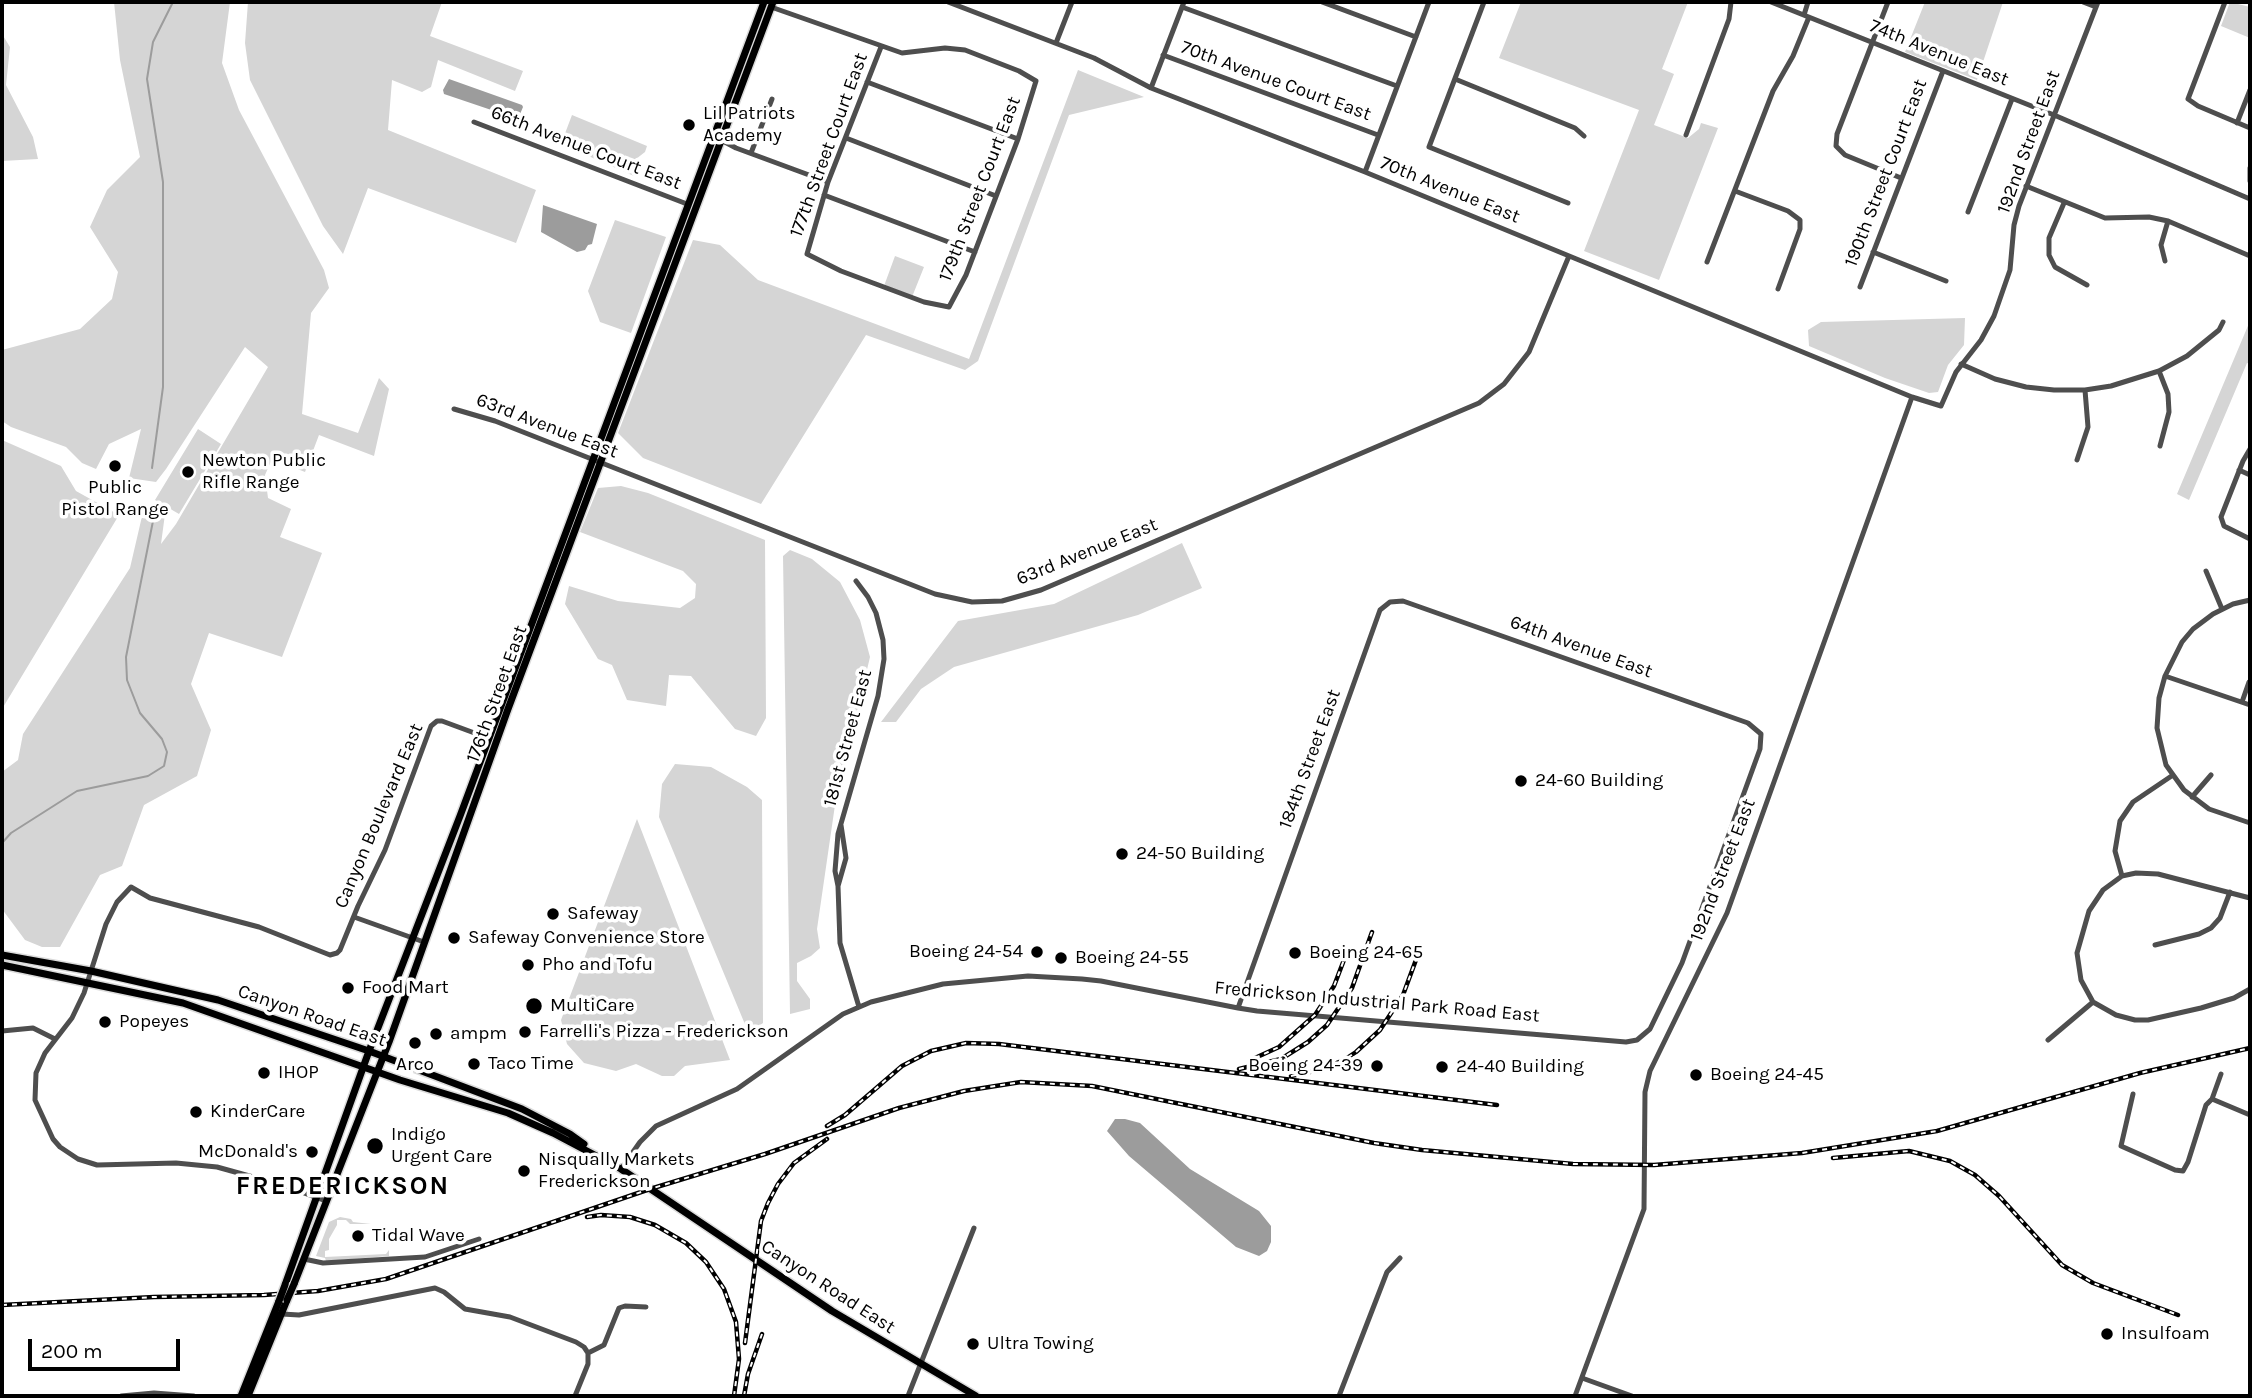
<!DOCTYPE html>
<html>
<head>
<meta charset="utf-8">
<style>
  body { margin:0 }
  #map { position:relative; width:2252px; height:1398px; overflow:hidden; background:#fff; font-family:Karla,sans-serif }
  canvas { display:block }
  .frame { position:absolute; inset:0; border:4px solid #000; pointer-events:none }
  .scale { position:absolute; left:28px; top:1339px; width:152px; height:32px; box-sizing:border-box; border:4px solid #000; border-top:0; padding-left:9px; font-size:21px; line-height:24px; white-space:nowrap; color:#000; -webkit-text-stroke:5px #fff; paint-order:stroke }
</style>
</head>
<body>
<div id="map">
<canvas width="2252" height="1398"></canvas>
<div class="frame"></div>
<div class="scale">200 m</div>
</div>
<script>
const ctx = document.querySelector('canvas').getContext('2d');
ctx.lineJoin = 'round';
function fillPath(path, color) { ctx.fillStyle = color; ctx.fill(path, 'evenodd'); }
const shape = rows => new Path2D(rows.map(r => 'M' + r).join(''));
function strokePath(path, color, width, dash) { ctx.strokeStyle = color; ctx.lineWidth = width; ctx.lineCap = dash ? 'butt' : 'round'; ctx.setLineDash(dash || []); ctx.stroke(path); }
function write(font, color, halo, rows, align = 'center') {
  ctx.font = font + ' Karla,sans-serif'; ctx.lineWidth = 7; ctx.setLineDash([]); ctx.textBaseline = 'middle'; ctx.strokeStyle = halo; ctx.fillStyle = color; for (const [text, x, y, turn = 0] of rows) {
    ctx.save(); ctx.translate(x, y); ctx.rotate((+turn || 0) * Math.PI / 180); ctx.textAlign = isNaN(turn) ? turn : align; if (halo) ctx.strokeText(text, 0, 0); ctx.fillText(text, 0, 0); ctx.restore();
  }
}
const green = shape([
  [114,2,230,2,222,63,239,110,324,270,329,288,311,313,302,414,358,433,379,378,389,389,374,456,319,435,305,472,272,459,265,475,268,498,291,509,280,537,322,553,282,657,209,633,191,684,211,730,197,776,144,805,122,866,100,875,60,947,42,947,25,940,2,909,2,772,18,760,23,734,130,568,143,512,165,514,161,544,176,524,268,367,245,347,166,469,156,482,129,478,141,429,109,444,96,469,82,463,66,447,11,427,2,421,2,350,80,329,112,299,118,272,90,227,107,190,140,157,120,60],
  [248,2,442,2,430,36,523,71,515,91,438,60,431,87,422,92,392,80,388,130,536,190,516,243,368,188,343,254,323,226,250,80,245,43],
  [1521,2,1688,2,1662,69,1674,74,1654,125,1688,138,1699,129,1701,123,1718,128,1659,280,1584,251,1639,110,1499,58],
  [1925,2,2003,2,1977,80,1905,52],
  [2230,2,2250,7,2250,38,2221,26],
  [2,34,10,47,6,85,33,137,38,159,2,161],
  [1078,70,1144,97,1069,115,978,361,965,370,866,335,761,504,643,458,618,433,693,240,720,245,758,280,969,359],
  [572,115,647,146,645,152,636,159,638,175,634,176,561,144],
  [615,220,666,237,631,333,600,322,588,291],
  [895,256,924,267,912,297,884,286],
  [1965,318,1964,345,1948,365,1938,392,1929,393,1885,378,1809,346,1808,330,1821,322],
  [2250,321,2250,364,2247,363,2189,500,2177,494],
  [198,429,221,444,179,514,155,500],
  [2,440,61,466,76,491,119,515,2,709],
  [621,486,648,493,765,540,766,718,756,736,735,729,691,676,669,675,666,706,627,700,612,665,598,659,565,604,569,586,618,601,680,608,695,598,696,584,683,571,580,532,598,488],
  [1182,543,1202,588,1138,615,954,667,921,689,896,722,881,722,958,621,1054,604],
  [790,550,812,559,840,582,860,620,870,657,835,805,817,929,820,948,811,956,797,963,797,981,810,999,810,1009,790,1014,783,556],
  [675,764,711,767,747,787,762,800,763,1023,749,1034,659,817,662,784],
  [637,819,730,1060,685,1066,674,1076,662,1076,636,1064,616,1071,584,1063,567,1044,561,1020],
  [340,1217,351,1219,353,1222,371,1224,350,1224,346,1220,337,1220,337,1225,329,1239,329,1250,325,1251,325,1257,386,1254,389,1250,389,1256,326,1261,325,1258,316,1256,329,1222]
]);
const water = shape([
  [449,79,522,105,523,107,518,119,444,94,443,90],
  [543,205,597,224,592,244,588,245,585,250,577,252,541,232],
  [1115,1119,1125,1119,1140,1123,1190,1169,1259,1211,1271,1226,1271,1242,1267,1251,1259,1256,1236,1247,1129,1156,1107,1131]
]);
const stream = shape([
  [152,468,163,387,163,182,147,79,153,42,173,2],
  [2,843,11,833,77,791,148,776,164,766,167,752,162,739,140,713,127,680,126,657,153,521]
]);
const minor = shape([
  [948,2,1094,58,1151,88,1365,172,1912,397,1941,406,1956,372,1981,340,1994,316,2010,270,2014,225,2019,206,2098,2],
  [1322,2,1416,37],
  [1484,2,1429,147,1568,203],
  [1771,2,2054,115,2250,199],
  [1888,2,1837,134,1836,146,1845,155,1901,178],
  [2083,2,2096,7],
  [2225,2,2188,99,2198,106,2250,128],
  [771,7,902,53,945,48,965,50,1019,71,1036,81,1018,139,966,275,949,307,924,302,841,271,807,254,828,182,881,47],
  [1182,7,1397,86],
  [1804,15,1808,2],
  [1056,43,1072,2],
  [1163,55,1378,135],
  [1455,79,1575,128,1584,136],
  [867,82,1018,139],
  [1151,88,1184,2],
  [474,122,687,204],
  [2237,123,2250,90],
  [1686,135,1729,19,1731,2],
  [846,138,996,196],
  [721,140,736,148,828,182],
  [751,153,772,99],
  [2250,168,2250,181],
  [1365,172,1429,2],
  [2026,186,2105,218,2149,217,2168,221,2250,256],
  [1735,191,1788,211,1800,220,1800,229,1778,289],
  [824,195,975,252],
  [2064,203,2049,238,2049,255,2055,267,2087,285],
  [1968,212,2012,99],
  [1873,252,1946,281],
  [2165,261,2161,245,2168,221],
  [1707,262,1773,91,1793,56,1809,17],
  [1860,287,1943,71],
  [1961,364,1995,379,2026,387,2054,390,2085,390,2111,386,2159,371,2187,356,2219,330,2223,322],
  [2159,371,2168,394,2169,412,2160,446],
  [454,409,495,421,935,594,972,602,1002,601,1041,590,1479,403,1504,384,1529,352,1569,256],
  [2250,449,2243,461,2221,517,2224,526,2250,539],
  [2077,460,2088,427,2085,390],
  [2239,470,2250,475],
  [2206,571,2222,609],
  [2250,600,2233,604,2213,614,2193,629,2182,642,2165,676,2159,698,2157,728,2166,765,2184,790,2209,809,2250,823],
  [2165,676,2250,705],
  [2242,702,2249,682],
  [2173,775,2133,802,2120,821,2115,851,2122,876,2103,890,2089,911,2077,953,2081,980,2093,1002,2116,1015,2135,1020,2148,1020,2201,1008,2234,998,2250,989],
  [2192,797,2211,775],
  [841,825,846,858,838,886,835,871,838,834,878,696,884,659,883,640,876,613,868,597,856,581],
  [2122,876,2136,873,2158,874,2250,898],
  [838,886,840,943,859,1007],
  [354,917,424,942],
  [2155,945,2199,934,2211,928,2220,918,2230,892],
  [2,1031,33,1028,55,1039],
  [2048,1040,2093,1002],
  [2133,1094,2121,1146,2175,1170,2183,1171,2188,1162,2206,1105,2212,1099,2221,1074],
  [2212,1099,2250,1115],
  [621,1169,640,1142,656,1126,737,1089,843,1014,871,1002,943,984,1028,976,1082,979,1101,981,1238,1008,1257,1011,1626,1042,1637,1040,1650,1029,1682,963,1760,749,1761,734,1748,723,1403,601,1390,602,1380,610,1238,1008],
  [326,1201,282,1185,217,1167,176,1163,97,1165,78,1159,60,1147,53,1139,35,1100,36,1073,45,1053,72,1018,84,993,106,924,117,902,131,887,150,898,259,927,330,955,337,953,340,950,358,906,385,850,431,726,437,721,442,721,488,738],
  [304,1259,323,1263,425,1257,479,1239],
  [282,1314,299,1315,435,1288,444,1292,465,1309,510,1317,576,1342,584,1347,588,1353],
  [588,1353,604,1345,619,1308,625,1306,646,1307],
  [1582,1378,1632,1396],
  [121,1396,154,1393,194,1396],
  [575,1396,588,1364,588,1353],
  [908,1396,974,1228],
  [1339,1396,1387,1272,1400,1258],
  [1575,1396,1644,1209,1645,1092,1650,1071,1727,913,1912,397]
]);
const major = shape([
  [2,955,91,971,218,1000,369,1051,522,1109,570,1134,584,1144],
  [2,965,183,1003,400,1080,508,1113,553,1133,621,1169,832,1311,976,1396],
  [294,1284,389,1042,508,709,773,2],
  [285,1285,369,1051,460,816,764,2],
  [241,1396,279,1301],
  [248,1396,287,1300]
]);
const rail = shape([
  [1255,1058,1279,1047,1315,1015,1334,986,1347,952],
  [1239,1069,1281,1059,1308,1042,1327,1025,1352,988,1372,932],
  [1291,1076,1319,1070,1344,1060,1356,1052,1380,1030,1403,995,1420,949],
  [827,1126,845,1115,902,1066,931,1051,966,1043,999,1044,1497,1105],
  [1833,1158,1909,1151,1950,1161,1975,1175,1999,1196,2062,1265,2093,1283,2178,1315],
  [587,1217,601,1215,630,1217,655,1225,686,1243,706,1262,724,1289,736,1322,739,1359,734,1396],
  [2,1305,154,1297,264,1295,318,1291,386,1279,650,1189,765,1154,899,1108,964,1091,1021,1082,1092,1086,1374,1143,1422,1150,1573,1164,1654,1165,1802,1153,1937,1131,2140,1073,2250,1048],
  [745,1343,761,1221,768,1203,778,1184,794,1163,827,1139],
  [744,1396,748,1374,762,1334]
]);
const majorBridge = shape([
  [287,1300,294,1284],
  [279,1301,285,1285]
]);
const markers = [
  [689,125,7,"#000"],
  [115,466,7,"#000"],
  [188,472,7,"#000"],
  [1521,781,7,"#000"],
  [1122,854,7,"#000"],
  [553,914,7,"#000"],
  [454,938,7,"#000"],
  [1037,952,7,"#000"],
  [1295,953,7,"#000"],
  [1061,958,7,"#000"],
  [528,965,7,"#000"],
  [348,988,7,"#000"],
  [534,1006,9,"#000"],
  [105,1022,7,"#000"],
  [525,1032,7,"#000"],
  [436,1034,7,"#000"],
  [415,1043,7,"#000"],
  [474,1064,7,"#000"],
  [1377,1066,7,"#000"],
  [1442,1067,7,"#000"],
  [264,1073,7,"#000"],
  [1696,1075,7,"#000"],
  [196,1112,7,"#000"],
  [375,1146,9,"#000"],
  [312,1152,7,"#000"],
  [524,1171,7,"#000"],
  [358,1236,7,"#000"],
  [2107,1334,7,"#000"],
  [973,1344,7,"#000"]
];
const streetNames = [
  ["74th Avenue East",1939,53,22],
  ["70th Avenue Court East",1276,81,20],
  ["192nd Street East",2029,142,-70],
  ["177th Street Court East",829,145,-70],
  ["66th Avenue Court East",586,148,21],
  ["190th Street Court East",1886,173,-69],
  ["179th Street Court East",980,189,-69],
  ["70th Avenue East",1450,190,22],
  ["63rd Avenue East",547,426,21],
  ["63rd Avenue East",1087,552,-22],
  ["64th Avenue East",1581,647,20],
  ["176th Street East",497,694,-70],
  ["181st Street East",848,738,-75],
  ["184th Street East",1310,759,-70],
  ["Canyon Boulevard East",379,816,-67],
  ["192nd Street East",1723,870,-69],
  ["Fredrickson Industrial Park Road East",1377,1002,5],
  ["Canyon Road East",312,1016,19],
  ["Canyon Road East",828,1287,33]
];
const poiNames = [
  ["Lil Patriots",703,114],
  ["Academy",703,136],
  ["Newton Public",202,461],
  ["Rifle Range",202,483],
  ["Public",115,488,"center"],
  ["Pistol Range",115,510,"center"],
  ["24-60 Building",1535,781],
  ["24-50 Building",1136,854],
  ["Safeway",567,914],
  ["Safeway Convenience Store",468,938],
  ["Boeing 24-54",1023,952,"right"],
  ["Boeing 24-65",1309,953],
  ["Boeing 24-55",1075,958],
  ["Pho and Tofu",542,965],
  ["Food Mart",362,988],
  ["MultiCare",550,1006],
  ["Popeyes",119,1022],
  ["Farrelli's Pizza - Frederickson",539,1032],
  ["ampm",450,1034],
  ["Taco Time",488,1064],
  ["Arco",415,1065,"center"],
  ["Boeing 24-39",1363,1066,"right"],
  ["24-40 Building",1456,1067],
  ["IHOP",278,1073],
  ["Boeing 24-45",1710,1075],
  ["KinderCare",210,1112],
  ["Indigo",391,1135],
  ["Urgent Care",391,1157],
  ["McDonald's",298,1152,"right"],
  ["Nisqually Markets",538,1160],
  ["Frederickson",538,1182],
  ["Tidal Wave",372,1236],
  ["Insulfoam",2121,1334],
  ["Ultra Towing",987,1344]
];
const districtNames = [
  ["FREDERICKSON",343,1187]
];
fillPath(green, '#d5d5d5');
fillPath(water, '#9c9c9c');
strokePath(stream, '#9c9c9c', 2);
strokePath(major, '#dbdbdb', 10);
strokePath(minor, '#4e4e4e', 5);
strokePath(major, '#000', 7);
strokePath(rail, '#000', 4.5);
strokePath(rail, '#fff', 2, [5]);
strokePath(majorBridge, '#dbdbdb', 10, []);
strokePath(majorBridge, '#000', 7);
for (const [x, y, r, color] of markers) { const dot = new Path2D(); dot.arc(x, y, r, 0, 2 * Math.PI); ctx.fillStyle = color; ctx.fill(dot); strokePath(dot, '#fff', 2.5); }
write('19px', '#000', '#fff', streetNames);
write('19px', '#000', '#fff', poiNames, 'left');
ctx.letterSpacing = '2px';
write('bold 26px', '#000', '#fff', districtNames);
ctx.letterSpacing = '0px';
</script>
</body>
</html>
